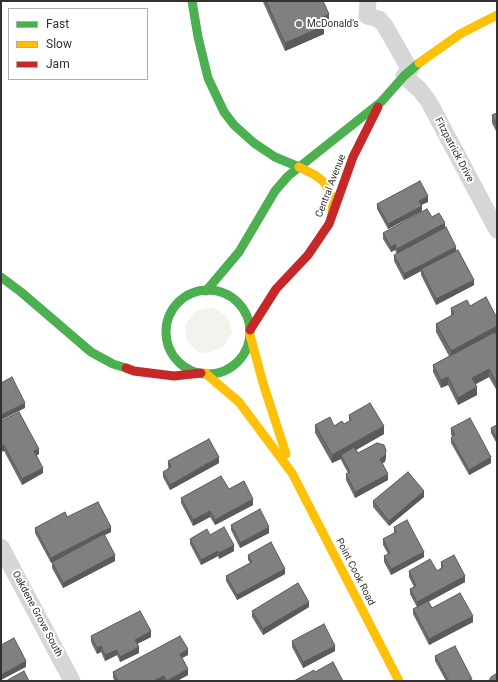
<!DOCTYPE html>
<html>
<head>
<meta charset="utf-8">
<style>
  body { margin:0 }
  #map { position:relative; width:498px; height:682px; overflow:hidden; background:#fff; font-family:Roboto,sans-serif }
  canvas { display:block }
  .frame { position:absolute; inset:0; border:2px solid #323232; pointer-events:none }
  .legend { position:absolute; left:8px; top:8px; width:140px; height:72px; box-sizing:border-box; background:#fff; border:1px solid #adadad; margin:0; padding:5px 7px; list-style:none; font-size:12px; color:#323232 }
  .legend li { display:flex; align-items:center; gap:8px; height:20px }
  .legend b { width:20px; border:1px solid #adadad }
</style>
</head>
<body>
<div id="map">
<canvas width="498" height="682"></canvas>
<div class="frame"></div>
<ul class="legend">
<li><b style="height:5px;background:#4caf50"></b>Fast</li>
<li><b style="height:5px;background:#ffc107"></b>Slow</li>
<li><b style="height:5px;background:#c62828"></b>Jam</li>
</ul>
</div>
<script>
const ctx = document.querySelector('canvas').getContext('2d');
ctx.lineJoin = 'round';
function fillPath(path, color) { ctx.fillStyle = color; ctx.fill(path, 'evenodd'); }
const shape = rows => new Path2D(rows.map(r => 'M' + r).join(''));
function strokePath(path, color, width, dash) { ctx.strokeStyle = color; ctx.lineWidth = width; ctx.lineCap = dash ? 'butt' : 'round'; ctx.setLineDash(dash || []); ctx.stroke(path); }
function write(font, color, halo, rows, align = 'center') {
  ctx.font = font + ' Roboto,sans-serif'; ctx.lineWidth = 4; ctx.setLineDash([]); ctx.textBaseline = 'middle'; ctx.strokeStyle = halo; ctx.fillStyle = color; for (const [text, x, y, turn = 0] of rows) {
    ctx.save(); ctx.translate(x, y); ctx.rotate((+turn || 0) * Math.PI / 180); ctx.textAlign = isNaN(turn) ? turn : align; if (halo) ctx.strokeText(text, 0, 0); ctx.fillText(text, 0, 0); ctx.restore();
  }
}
const green = shape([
  [212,307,227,316,232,332,223,347,211,352,200,353,187,342,185,325,196,311]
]);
const street = shape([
  [368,1,367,16,379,19,385,26,410,70],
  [404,76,420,90,429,102,497,230],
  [1,547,72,681]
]);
const fast = shape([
  [192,1,198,37,208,78,224,112,234,125,254,143,275,157,299,167],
  [1,277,21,292,91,352,113,364,126,368],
  '166 332a42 42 0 1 1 84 0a42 42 0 1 1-84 0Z',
  [206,291,239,252,275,191,288,176,381,102,404,76,419,63]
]);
const slow = shape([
  [419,63,460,34,497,15],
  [299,167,315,175,324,182,333,199,332,214],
  [250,335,263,383,286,454],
  [205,373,239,402,292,473,399,681]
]);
const jam = shape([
  [250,330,276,289,308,255,329,224,353,157,378,107],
  [126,368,134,371,174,376,201,373]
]);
const wall = shape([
  [263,1,323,1,329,22,324,25,324,34,285,51,263,2],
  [497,113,497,133,492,123,492,115],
  [428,202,421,205,422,211,388,229,377,209,377,204],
  [432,217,445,228,474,285,436,305,421,275,421,271,404,280,394,261,394,255,397,254,395,250,391,252,383,239,383,233],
  [470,306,497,336,497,391,489,377,476,384,477,395,458,405,448,385,441,388,433,372,433,365,449,356,436,332,436,324,451,316,451,308],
  [349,415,384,434,356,450,358,453,386,456,385,462,382,463,388,480,355,498,346,480,346,474,348,473,341,460,341,459,332,463,315,433,315,425,334,426,344,424,349,421],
  [1,421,39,454,36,455,43,473,22,485,4,451],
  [497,425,497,444,491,433,491,428],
  [451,428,491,463,469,475,451,443,451,438,452,437,451,434],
  [168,461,219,463,170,490,163,477,163,472,169,469,168,467],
  [229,489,253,505,215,525,210,517,193,526,181,503,181,498],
  [424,497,389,526,373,507,373,501],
  [67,517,111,532,104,535,115,561,63,588,52,568,52,562,51,563,35,533,35,528],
  [231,525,269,533,240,548,231,530],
  [394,527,424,557,391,575,384,562,384,556,388,554,383,545,383,539,394,533],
  [210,535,234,551,219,559,218,556,201,565,190,544,190,539],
  [248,555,285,574,237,600,226,581,226,576,250,563,248,560],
  [441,562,465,582,428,602,432,608,473,622,429,645,413,614,413,609,417,607,410,594,410,589,414,587,409,577,409,571,437,571,441,569],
  [309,607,263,635,252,617,252,611],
  [91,636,151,637,137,644,139,653,120,662,117,655,105,661,101,652,97,654,91,642],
  [292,641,335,651,303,668,292,647],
  [188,655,182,658,188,675,177,681,115,681,113,678,113,672],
  [435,656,472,681,446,681,435,661]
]);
const shadedWall = shape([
  [329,14,329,22,321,26,321,18],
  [324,26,324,34,285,51,285,43],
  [428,196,428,202,419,206,419,201],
  [422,206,422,211,388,229,388,224],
  [445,223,445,229,397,255,397,249],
  [395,244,395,250,391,252,391,247],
  [456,247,456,252,421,269,421,271,404,280,404,274],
  [474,280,474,285,436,305,436,299],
  [497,326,497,334,451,359,451,351],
  [489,369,489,377,472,386,472,378],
  [448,377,448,385,441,388,441,380],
  [477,387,477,395,458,405,458,398],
  [25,403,25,408,1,420,1,415],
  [384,426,384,434,342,458,341,455,341,459,332,463,332,455],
  [4,445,4,451,1,452,1,447],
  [39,449,39,454,34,457,34,451],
  [386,450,386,456,385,462,380,464,380,459],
  [219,457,219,463,170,490,170,485],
  [491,457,491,463,469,475,469,470],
  [43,468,43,473,22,485,22,479],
  [388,474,388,480,355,498,355,492],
  [424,491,424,497,389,526,389,521],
  [253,499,253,505,215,525,215,520],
  [210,511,210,517,193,526,193,520],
  [111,527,111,532,51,563,51,558],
  [269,527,269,533,240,548,240,543],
  [234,545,234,551,219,559,219,553],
  [218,551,218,556,201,565,201,560],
  [424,552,424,557,391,575,391,569],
  [115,555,115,561,63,588,63,583],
  [285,569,285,574,237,600,237,595],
  [465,576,465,582,417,608,417,602],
  [309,602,309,607,263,635,263,629],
  [473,616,473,622,429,645,429,639],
  [2,627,2,633,1,634,1,628],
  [151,631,151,637,135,645,135,640],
  [101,646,101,652,97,654,97,648],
  [335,646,335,651,303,668,303,662],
  [139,647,139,653,120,662,120,657],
  [188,649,188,655,180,659,180,654],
  [117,650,117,655,105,661,105,655],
  [26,661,26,667,1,680,1,675],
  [188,669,188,675,177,681,167,681],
  [164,676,164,681,153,681]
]);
const building = shape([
  [266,1,323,1,329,14,321,18,324,26,285,43,266,1],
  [497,113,497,125,492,115,497,113],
  [420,181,428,196,419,201,422,206,388,224,377,204,420,181],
  [427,209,432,217,439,213,445,223,397,249,395,244,391,247,383,233,427,209],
  [446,227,456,247,404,274,394,255,446,227],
  [458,250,474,280,436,299,421,269,458,250],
  [486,297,497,318,497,326,451,351,436,324,454,314,451,308,467,300,470,306,486,297],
  [495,332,497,336,497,384,489,369,472,378,477,387,458,398,448,377,441,380,433,365,495,332],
  [12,377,25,403,1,415,1,383,12,377],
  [370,403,384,426,332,455,315,425,330,417,334,426,342,421,344,424,351,420,349,415,370,403],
  [19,412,39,449,34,451,43,468,22,479,4,445,1,447,1,421,19,412],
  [470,418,491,457,469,470,451,438,455,435,451,428,470,418],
  [497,425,497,439,491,428,497,425],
  [209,439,219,457,170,485,163,472,171,467,168,461,209,439],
  [377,443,384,445,386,450,385,456,380,459,388,474,355,492,346,474,350,472,341,455,354,447,358,453,377,443],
  [408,472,424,491,389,521,373,501,408,472],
  [221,476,229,489,244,481,253,499,215,520,210,511,193,520,181,498,221,476],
  [98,502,111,527,51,558,35,528,65,512,67,517,98,502],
  [260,509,269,527,240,543,231,525,260,509],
  [407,520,424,552,391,569,384,556,390,553,383,539,396,532,394,527,407,520],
  [224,527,234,545,219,553,218,551,201,560,190,539,207,529,210,535,224,527],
  [104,534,115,555,63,583,52,562,104,534],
  [271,542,285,569,237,595,226,576,252,562,248,555,271,542],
  [454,555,465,576,417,602,410,589,416,586,409,571,430,559,437,571,443,567,441,562,454,555],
  [298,583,309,602,263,629,252,611,298,583],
  [460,593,473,616,429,639,413,609,428,601,432,608,460,593],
  [140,611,151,631,135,640,139,647,120,657,117,650,105,655,101,646,97,648,91,636,140,611],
  [324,624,335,646,303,662,292,641,324,624],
  [180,636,188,649,180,654,188,669,167,681,164,676,153,681,118,681,113,672,180,636],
  [14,638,26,661,1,675,1,645,14,638],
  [455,646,472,679,467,681,449,681,435,656,455,646],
  [333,662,343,681,294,681,314,670,315,672,333,662],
  [24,671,29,681,6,681,24,671],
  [496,674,497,675,497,681,489,681,491,677,496,674]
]);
const markers = [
  [299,24,4,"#7a7a7a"]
];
const poiNames = [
  ["McDonald's",307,24]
];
const streetNames = [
  ["Fitzpatrick Drive",454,150,62],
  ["Central Avenue",331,186,-69],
  ["Point Cook Road",355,572,63],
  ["Oakdene Grove South",37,614,62]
];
fillPath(green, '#f1f4ed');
strokePath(street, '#d6d6d6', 17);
strokePath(fast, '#4caf50', 9);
strokePath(slow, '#ffc107', 9);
strokePath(jam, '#c62828', 9);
fillPath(wall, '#6e6e6e');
fillPath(shadedWall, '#5a5a5a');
fillPath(building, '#808080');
strokePath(building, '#5a5a5a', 1);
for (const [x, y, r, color] of markers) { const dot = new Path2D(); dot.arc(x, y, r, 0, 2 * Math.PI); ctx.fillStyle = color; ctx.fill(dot); strokePath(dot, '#fff', 1.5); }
write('10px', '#323232', '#fff', poiNames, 'left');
write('10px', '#323232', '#fff', streetNames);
</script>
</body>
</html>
